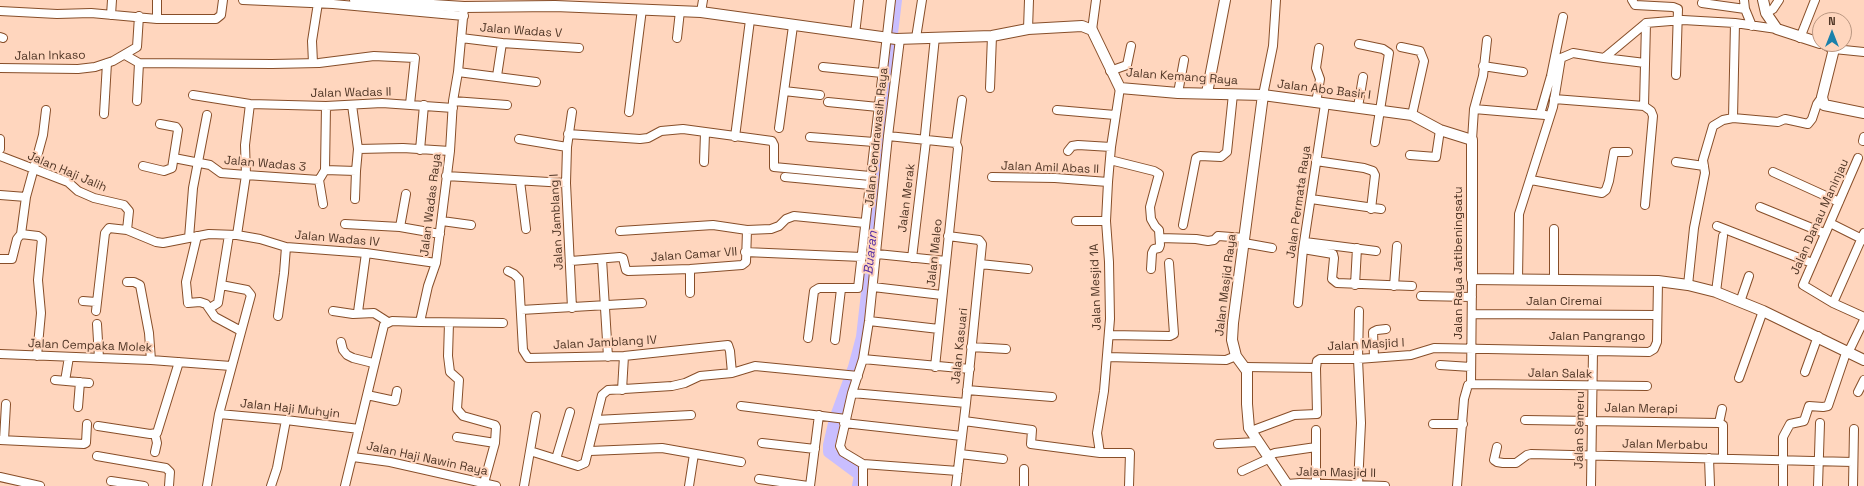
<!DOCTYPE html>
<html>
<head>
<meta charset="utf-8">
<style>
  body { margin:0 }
  #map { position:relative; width:1864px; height:486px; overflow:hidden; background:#ffd6be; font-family:"Space Grotesk",sans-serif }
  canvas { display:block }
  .north { position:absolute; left:1812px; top:12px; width:40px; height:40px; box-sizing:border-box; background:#ffd6be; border:1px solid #b99681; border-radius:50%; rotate:0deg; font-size:11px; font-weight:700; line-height:16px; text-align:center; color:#503626 }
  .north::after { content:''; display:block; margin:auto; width:14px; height:18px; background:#1b81ab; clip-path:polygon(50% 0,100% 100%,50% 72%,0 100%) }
</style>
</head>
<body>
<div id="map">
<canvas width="1864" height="486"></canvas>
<div class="north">N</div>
</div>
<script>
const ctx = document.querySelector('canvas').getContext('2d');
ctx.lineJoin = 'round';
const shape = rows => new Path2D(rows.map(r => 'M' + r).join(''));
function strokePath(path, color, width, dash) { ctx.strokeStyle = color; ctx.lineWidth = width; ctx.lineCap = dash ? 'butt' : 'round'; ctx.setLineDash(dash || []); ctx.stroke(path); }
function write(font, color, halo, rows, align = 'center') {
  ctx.font = font + ' "Space Grotesk",sans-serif'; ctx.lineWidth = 4; ctx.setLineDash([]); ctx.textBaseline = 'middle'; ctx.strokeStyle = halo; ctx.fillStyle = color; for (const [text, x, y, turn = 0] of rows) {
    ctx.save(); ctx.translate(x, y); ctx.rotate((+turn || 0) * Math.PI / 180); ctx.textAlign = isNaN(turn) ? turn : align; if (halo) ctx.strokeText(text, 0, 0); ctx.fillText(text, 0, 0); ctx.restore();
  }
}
const river = shape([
  [858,486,860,475,829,452,829,445,835,419,854,367,862,337,878,197,884,100,896,0]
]);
const minor = shape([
  [243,0,333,4,464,16],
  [1632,0,1635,5,1673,7,1678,9,1676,75],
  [1744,0,1745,9,1752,26],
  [1702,3,1745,9],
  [0,11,57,14,91,13,157,19,216,19,221,15,223,0],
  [701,12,703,0],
  [1766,13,1773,9,1779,0],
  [111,15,112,0],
  [157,19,157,0],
  [1028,29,1029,0],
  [1092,30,1096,0],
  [855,34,859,0],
  [0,37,3,38],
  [461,38,502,43,579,48],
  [677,38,680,11],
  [916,38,922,0],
  [1800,38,1815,0],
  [900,39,888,136,869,321,863,359,852,393,840,446,843,452,863,464,958,471],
  [1359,44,1383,49,1389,53,1375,142],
  [1401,47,1420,51,1424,61,1412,115],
  [1834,49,1864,52],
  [125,55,139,63,272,64,319,63,374,56,415,58,410,104],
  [1604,58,1645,63],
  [313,63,312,41,318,3],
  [1483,66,1523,72],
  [823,67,882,73],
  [0,68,78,69,95,67,113,61,137,47,139,16],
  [1110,71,1127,65,1131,46],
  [458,72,536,82],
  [497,76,502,43],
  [990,88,992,36],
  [784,91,820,95],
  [1178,93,1184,60],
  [193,95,250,104,326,106,382,103,453,108],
  [1263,95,1273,46,1276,0],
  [1554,99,1644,106,1646,23],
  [137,101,139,63],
  [453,101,507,105],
  [828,102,878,107],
  [1316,103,1320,79,1316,68,1319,48],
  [1644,106,1651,111,1653,116,1645,205],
  [1358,107,1363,77],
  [1474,109,1545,115],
  [1057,110,1115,115],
  [629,112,642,9],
  [104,114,107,63],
  [1540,114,1551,76,1563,17],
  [1733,118,1735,23],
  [779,128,793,26],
  [568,134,640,139,648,138,661,131,683,129,772,141,774,145,774,167,870,176],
  [925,135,935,37],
  [888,136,956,143],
  [735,137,750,20],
  [810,137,874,142],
  [0,139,0,149],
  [519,139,567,147],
  [1472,140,1474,109,1483,76,1487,40],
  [1863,141,1864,137],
  [956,143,962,100],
  [358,149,403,148,450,151],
  [420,150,424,105],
  [1068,151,1072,146,1078,145,1111,147],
  [1410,155,1436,157,1440,130],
  [0,156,68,182,78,191,94,198,124,205,129,211,127,230],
  [174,158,210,165,221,173,246,175,319,180,325,170,356,171,358,149,352,105],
  [1858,158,1803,285,1833,303,1864,317],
  [1110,160,1154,171,1159,174,1150,207,1151,219,1155,226,1159,230,1160,245,1159,248,1154,249,1152,253,1151,269],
  [1316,161,1364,168,1373,171,1375,175,1371,209],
  [704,162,705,133],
  [1676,162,1704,166],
  [143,166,164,171,172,168,178,130,176,127,160,124],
  [325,170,326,106],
  [1773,172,1839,202],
  [446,176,566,183],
  [785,177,870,185],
  [992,177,1055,178,1108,182],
  [319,180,323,204],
  [1531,180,1602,193,1606,190,1609,181,1614,152,1628,152],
  [520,181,526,229],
  [0,195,26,197],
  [355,199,356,171],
  [1311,199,1381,209],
  [1760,207,1824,233],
  [442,221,471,225],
  [1076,221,1106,221],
  [1830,223,1864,240],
  [345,224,400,227,440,234],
  [1183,225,1196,158,1200,156,1221,157,1227,152,1233,94],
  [1717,226,1812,263],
  [400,227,406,194],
  [1554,229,1554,279],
  [620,231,713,225,747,230,771,229,779,226,786,219,794,216,865,223],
  [237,235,260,239,286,247,366,253,436,263],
  [197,236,186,282,188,303,200,302,206,304,215,317,241,331],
  [948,236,979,240,982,244,966,403,956,486],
  [189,238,193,188,207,115],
  [1160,238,1196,239,1208,241,1214,240,1218,236,1245,238],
  [1305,242,1376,251],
  [1244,243,1272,248],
  [1303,249,1333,254,1334,258,1332,279,1337,283,1412,286],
  [745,252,862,257],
  [877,254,946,261],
  [912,258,926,141],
  [0,259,12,259,17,239,21,234],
  [602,259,608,357],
  [571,261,620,257,623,258,626,270,628,271,690,269,742,265,746,262,747,230],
  [980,264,1028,269],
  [508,271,514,274,519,279,523,350,528,358,624,356,728,345,730,351,732,373],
  [1518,279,1519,214,1553,107,1561,58,1573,53,1604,58,1646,23,1683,20,1735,23,1777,29],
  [127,282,134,282,140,285,149,333,151,360],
  [1355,285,1357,248],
  [1688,285,1694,228,1705,173,1703,160,1713,126,1723,120,1733,118,1778,122,1785,119,1808,124,1812,119,1817,104,1822,97],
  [1394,286,1397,246],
  [873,287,942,295],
  [1716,292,1723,236],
  [690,293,690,269],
  [1421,296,1472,297],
  [83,301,96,302],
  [1740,302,1749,276],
  [1298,303,1303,249,1325,104],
  [1833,303,1864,233],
  [210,308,218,303,229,235],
  [572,308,566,183,567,147,572,112],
  [521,310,642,303],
  [96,311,105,233,109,228,127,230,156,242,163,243,209,234,237,235,246,175,245,145,250,104],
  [333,311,353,314,374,313,388,322],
  [358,312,366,253],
  [1472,314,1657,315],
  [278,316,284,273,286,247],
  [869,321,939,329],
  [420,322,503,323],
  [449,323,448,356,450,372,459,380,457,409,463,416,495,425,496,427,495,443,484,483],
  [97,324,99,358],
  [1109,335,1170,336,1174,334,1169,263],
  [808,338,814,291,819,288,858,288,891,0],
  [835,340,841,289],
  [341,342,343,350,347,355,353,358,373,363],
  [971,347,1006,349],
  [1849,351,1864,320],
  [0,354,151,360,231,366],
  [37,356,41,313,38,280,42,239,38,236,21,234,26,197,43,135,46,110],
  [1107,357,1226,360,1236,356],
  [1374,357,1373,332,1377,330,1386,329],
  [863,359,970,369],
  [1440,365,1471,367],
  [935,367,958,148,956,143],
  [1245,367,1316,368],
  [1805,372,1818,336],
  [1739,378,1763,311],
  [55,380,89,383],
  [65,381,69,357],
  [1471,384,1472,279],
  [622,390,624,356],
  [967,390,1052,397],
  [1858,392,1864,380],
  [852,393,966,403],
  [367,395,395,401,397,391],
  [741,406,846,419],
  [78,407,80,382],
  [219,414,286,420,359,429],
  [596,420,691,415],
  [1525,420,1719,423,1723,425,1723,458],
  [964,421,1032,430,1031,444,1100,453,1130,453,1129,486],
  [844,423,962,436],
  [1719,423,1722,409],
  [1433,424,1463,424],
  [98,426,150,434,157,433,179,362],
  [1251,431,1294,415,1317,414,1316,368,1317,361,1320,359,1358,359,1411,355,1434,348,1649,352,1654,349,1657,342,1658,281],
  [155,434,157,443,155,452],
  [457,437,495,443],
  [0,440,84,444,86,443,87,424],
  [4,440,6,404],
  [762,443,815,449],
  [1218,444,1257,442],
  [1497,447,1494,460,1497,462,1503,463,1516,463,1527,455,1531,454,1853,462],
  [530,451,578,466,585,463,602,395,608,390,672,386,685,383,700,376,732,373,755,366,858,376],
  [590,451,662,448,741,462],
  [1100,453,1097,433,1104,391,1110,319,1109,262,1106,221,1108,182,1111,147,1120,88],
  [960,454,1003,459],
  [97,456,166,468,170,472,169,486],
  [1267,456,1275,453,1316,447],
  [353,457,390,462,496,486],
  [1709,458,1710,486],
  [556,459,570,412],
  [863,464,863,486],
  [1242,471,1268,459],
  [0,477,40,486],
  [759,479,808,486],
  [111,481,144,486],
  [1316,483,1316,430],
  [1287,484,1300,483,1385,486],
  [1358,485,1361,423,1358,359,1359,311],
  [207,486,219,414,251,295,247,290,221,285],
  [271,486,277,468,286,420],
  [345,486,384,325,392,321,420,322,428,286,436,263,450,151,453,101,458,72,464,7],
  [524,486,536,416],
  [689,486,694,454],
  [810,486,819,415],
  [1024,486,1024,469],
  [1457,486,1464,399,1468,385,1472,384,1647,386],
  [1591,486,1593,351],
  [1783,486,1783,437,1790,424,1804,421,1809,406,1823,407,1828,406,1847,350],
  [1818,486,1820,423],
  [1853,486,1854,429]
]);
const tertiary = shape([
  [355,0,464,7,555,6,701,12,896,39,992,36,1028,29,1082,26,1092,30,1120,88,1178,93,1263,95,1412,115,1440,130,1472,140,1472,279,1658,281,1688,285,1716,292,1763,311,1864,360],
  [1763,0,1766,13,1777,29,1820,43],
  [1825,44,1834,49,1822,97,1824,105,1864,113],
  [1207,93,1225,0],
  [1263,95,1233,323,1232,340,1236,356,1247,371,1247,404,1249,428,1288,486]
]);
const streetNames = [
  ["Jalan Wadas V",521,31,4],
  ["Jalan Inkaso",50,56,-1],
  ["Jalan Kemang Raya",1182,77,4],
  ["Jalan Abo Basir I",1324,90,7],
  ["Jalan Wadas II",351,93,-1],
  ["Jalan Cendrawasih Raya",877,137,-84],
  ["Jalan Wadas 3",265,164,5],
  ["Jalan Amil Abas II",1050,168,2],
  ["Jalan Haji Jalih",67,172,23],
  ["Jalan Merak",907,198,-83],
  ["Jalan Permata Raya",1299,202,-82],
  ["Jalan Wadas Raya",431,205,-83],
  ["Jalan Danau Maninjau",1820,217,-66],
  ["Jalan Jamblang I",557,222,-93],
  ["Jalan Wadas IV",337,239,5],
  ["Jalan Maleo",935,253,-84],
  ["Jalan Camar VII",694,255,-4],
  ["Jalan Raya Jatibeningsatu",1459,263,-90],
  ["Jalan Masjid Raya",1226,285,-83],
  ["Jalan Mesjid 1A",1096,287,-92],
  ["Jalan Ciremai",1564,302],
  ["Jalan Pangrango",1597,337],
  ["Jalan Jamblang IV",605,343,-3],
  ["Jalan Masjid I",1366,345,-3],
  ["Jalan Cempaka Molek",90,346,2],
  ["Jalan Kasuari",960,346,-84],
  ["Jalan Salak",1560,374,1],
  ["Jalan Haji Muhyin",290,409,6],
  ["Jalan Merapi",1641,409,1],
  ["Jalan Semeru",1580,430,-89],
  ["Jalan Merbabu",1665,445,1],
  ["Jalan Haji Nawin Raya",427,459,12],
  ["Jalan Masjid II",1336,473,1]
];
const waterNames = [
  ["Buaran",871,253,-84]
];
strokePath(river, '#c9befe', 12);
strokePath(minor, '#874e29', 10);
strokePath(tertiary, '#874e29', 12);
strokePath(minor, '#fff', 8);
strokePath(tertiary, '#fff', 10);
write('12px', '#503626', '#ffd6be', streetNames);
write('italic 13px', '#542da4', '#ffd6be', waterNames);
</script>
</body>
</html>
